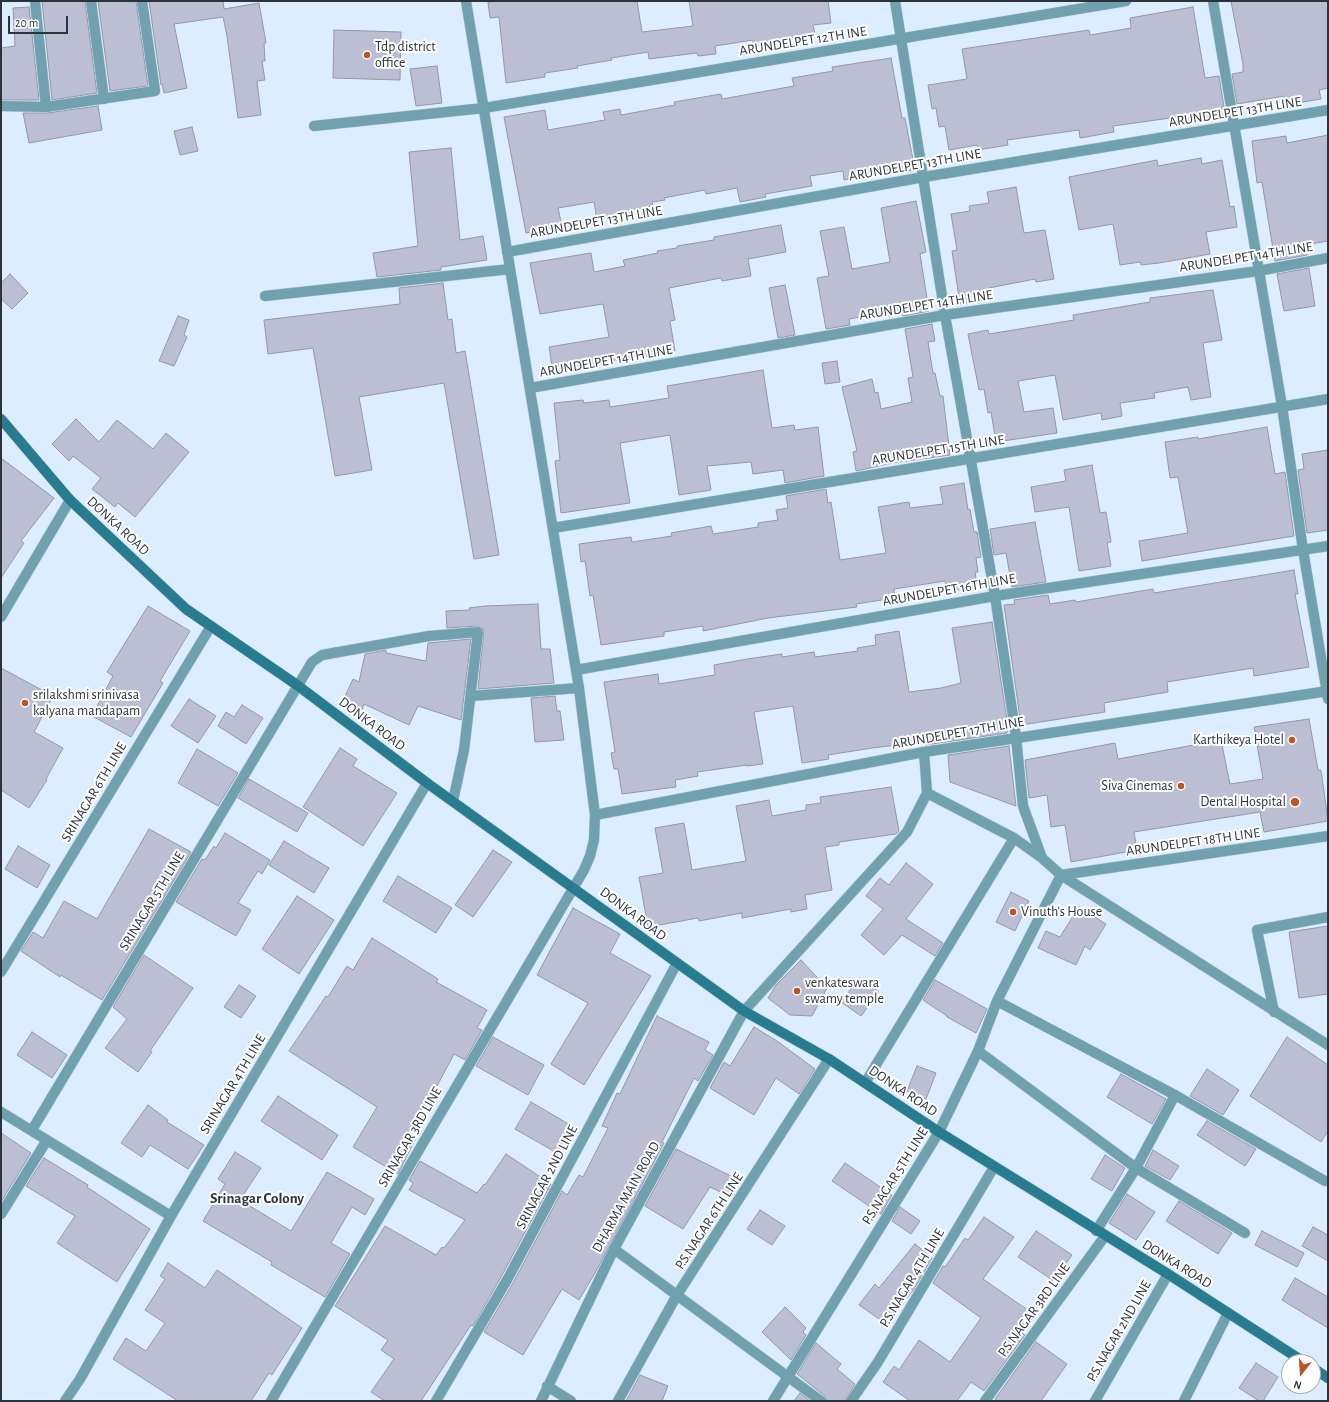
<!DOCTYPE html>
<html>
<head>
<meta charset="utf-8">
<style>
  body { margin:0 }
  #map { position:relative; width:1329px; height:1402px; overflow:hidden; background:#dbedfe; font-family:"Alegreya Sans",sans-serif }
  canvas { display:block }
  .frame { position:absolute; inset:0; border:2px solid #2c333a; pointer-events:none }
  .north { position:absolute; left:1281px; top:1354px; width:40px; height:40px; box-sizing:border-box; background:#fff; border:1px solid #abadb0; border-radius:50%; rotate:197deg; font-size:11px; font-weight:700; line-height:16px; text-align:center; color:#2c333a }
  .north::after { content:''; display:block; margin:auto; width:14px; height:18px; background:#ba5623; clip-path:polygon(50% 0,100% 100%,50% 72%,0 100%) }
  .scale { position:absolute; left:8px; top:16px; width:60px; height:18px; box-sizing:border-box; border:2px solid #2c333a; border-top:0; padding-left:5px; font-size:12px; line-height:14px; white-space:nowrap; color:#2c333a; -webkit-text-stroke:3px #fff; paint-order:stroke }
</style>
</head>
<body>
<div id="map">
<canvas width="1329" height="1402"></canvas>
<div class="frame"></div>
<div class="north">N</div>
<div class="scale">20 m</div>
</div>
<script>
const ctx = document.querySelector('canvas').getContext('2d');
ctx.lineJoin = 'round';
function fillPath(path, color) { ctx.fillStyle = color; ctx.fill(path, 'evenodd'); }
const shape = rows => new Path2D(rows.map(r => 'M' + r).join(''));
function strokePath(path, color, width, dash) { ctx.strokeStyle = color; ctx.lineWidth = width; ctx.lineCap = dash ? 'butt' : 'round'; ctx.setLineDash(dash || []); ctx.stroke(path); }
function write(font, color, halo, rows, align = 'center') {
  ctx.font = font + ' "Alegreya Sans",sans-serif'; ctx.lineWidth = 4; ctx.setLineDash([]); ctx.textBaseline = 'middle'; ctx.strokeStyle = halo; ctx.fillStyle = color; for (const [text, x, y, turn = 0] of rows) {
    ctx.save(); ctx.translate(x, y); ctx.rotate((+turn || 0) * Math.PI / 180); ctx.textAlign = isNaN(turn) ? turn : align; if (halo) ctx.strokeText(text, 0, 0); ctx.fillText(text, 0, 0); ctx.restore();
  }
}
const building = shape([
  [42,1,85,1,97,93,52,100,42,1],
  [98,1,136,1,148,86,110,91,98,1],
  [149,1,223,1,224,9,259,3,266,43,264,43,265,61,262,61,265,80,257,81,261,115,238,118,227,36,223,17,174,24,187,88,164,93,162,84,161,85,149,1],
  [500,1,637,1,642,32,693,26,689,1,828,1,831,23,813,25,815,34,783,39,784,41,754,47,753,40,715,46,716,54,698,56,697,53,649,59,648,52,611,58,612,60,577,66,578,68,545,73,545,77,506,83,499,17,490,18,488,2,500,1],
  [1231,1,1328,1,1328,88,1319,90,1321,99,1285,105,1284,96,1237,104,1232,74,1243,72,1243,64,1231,1],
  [29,7,39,100,1,100,1,48,15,46,13,8,29,7],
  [1193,7,1205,78,1219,76,1224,107,1222,107,1224,115,1186,121,1185,116,1113,126,1114,132,1080,138,1079,130,1007,140,1008,145,978,150,977,145,949,150,945,126,939,127,936,108,932,109,928,85,967,79,962,49,1089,30,1090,35,1131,28,1130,18,1193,7],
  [334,30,401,32,400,80,333,78,334,30],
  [891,58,902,118,905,118,915,170,844,180,843,171,810,176,812,186,765,194,766,197,740,202,737,188,706,194,705,190,664,198,665,200,652,202,653,206,630,210,631,214,597,220,594,202,558,208,562,226,526,233,504,117,545,110,548,130,605,120,603,112,620,109,621,115,675,105,674,102,721,94,722,99,794,86,792,78,833,71,832,67,891,58],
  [437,66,442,103,416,106,410,69,437,66],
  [98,106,102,130,29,143,23,113,47,113,98,106],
  [192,127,198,151,180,155,174,131,192,127],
  [1328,135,1328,241,1305,245,1307,255,1275,261,1262,182,1257,183,1252,141,1286,136,1287,143,1328,135],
  [451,148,460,240,483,236,487,260,441,267,441,270,377,277,373,253,418,246,409,152,451,148],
  [1201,158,1202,164,1222,160,1230,207,1234,206,1237,227,1206,232,1210,254,1159,263,1141,265,1140,262,1120,265,1113,224,1079,230,1069,177,1157,160,1158,166,1201,158],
  [1016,187,1024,233,1045,230,1054,279,1036,282,1035,279,989,288,991,299,960,304,952,251,957,250,951,214,970,211,969,206,989,203,987,192,1016,187],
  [916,201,926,252,920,254,929,311,903,316,900,310,849,319,850,325,826,329,817,278,829,276,820,231,844,227,852,269,890,262,881,208,916,201],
  [781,225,786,252,748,259,751,276,722,281,721,278,669,288,675,320,670,321,675,351,647,357,646,354,553,372,549,347,609,337,603,304,540,314,530,263,591,253,594,272,625,266,623,260,658,253,657,251,677,248,677,246,714,240,714,237,781,225],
  [1309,268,1315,306,1284,311,1277,274,1309,268],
  [10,274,28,293,12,309,1,299,1,283,10,274],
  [443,283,448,320,452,319,456,353,465,351,499,555,474,559,444,383,359,397,372,470,335,476,313,348,268,354,264,320,400,304,399,288,443,283],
  [785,285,795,335,778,338,769,288,785,285],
  [1213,290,1222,340,1203,343,1211,397,1191,400,1188,387,1154,393,1155,398,1120,403,1122,416,1102,420,1101,413,1063,420,1055,375,1018,381,1024,412,1053,408,1057,433,996,442,991,412,988,413,984,389,979,390,968,334,988,330,989,334,1074,320,1073,315,1150,302,1150,298,1213,290],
  [178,316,189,320,184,335,187,337,174,366,159,361,178,316],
  [932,324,935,341,928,342,933,373,935,373,940,396,943,396,950,455,892,463,856,471,853,452,857,451,842,387,872,379,875,393,878,392,881,409,912,402,908,378,913,377,905,329,932,324],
  [837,361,840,382,825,384,822,363,837,361],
  [763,370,772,428,794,425,795,430,818,427,824,476,785,483,783,470,753,474,751,462,707,466,711,490,679,495,670,435,620,443,630,503,561,513,555,461,560,460,554,403,583,400,584,403,609,400,610,407,669,398,667,386,763,370],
  [76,419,99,442,117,420,153,449,166,433,189,452,135,517,118,503,115,507,92,489,101,478,73,456,69,461,52,444,76,419],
  [1267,427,1275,474,1285,472,1294,536,1142,561,1139,541,1188,533,1178,477,1170,478,1165,442,1198,437,1198,439,1267,427],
  [1328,450,1328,530,1307,533,1298,470,1304,469,1302,454,1328,450],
  [1,458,54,498,21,541,24,543,1,578,1,458],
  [1092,465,1100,513,1106,512,1111,542,1107,543,1111,566,1079,571,1069,507,1035,512,1031,487,1066,481,1064,470,1092,465],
  [964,483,968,510,970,509,974,532,977,532,981,557,976,558,978,572,975,572,977,586,947,591,945,581,894,589,895,598,856,604,857,607,768,618,703,631,703,626,664,632,664,636,601,645,593,595,590,596,585,561,581,562,579,544,631,537,632,542,672,536,671,533,711,526,713,534,758,527,758,523,778,520,776,510,788,508,786,496,826,489,828,503,831,502,840,560,886,553,878,507,909,502,910,508,943,504,940,487,964,483],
  [1035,522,1046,582,1012,587,1006,553,994,555,990,529,1035,522],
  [1294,570,1298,594,1295,594,1309,667,1254,676,1253,668,1167,682,1168,692,1104,703,1105,712,1021,725,1004,605,1015,604,1014,600,1048,595,1050,604,1075,600,1076,602,1153,589,1154,593,1294,570],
  [538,604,541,649,550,649,554,683,478,689,484,629,477,626,447,628,446,611,470,610,469,608,485,606,538,604],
  [148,606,190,631,160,681,163,683,131,737,92,716,113,676,107,672,148,606],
  [992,622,1008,727,1007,733,925,745,924,742,872,748,828,755,829,759,802,763,793,706,754,712,763,764,747,766,747,765,697,772,698,776,675,780,676,787,622,794,618,769,614,769,611,753,615,752,604,682,658,674,659,684,715,675,714,665,747,659,782,654,782,657,814,652,815,657,858,651,857,648,876,645,875,635,899,631,909,692,941,688,961,683,952,628,992,622],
  [471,639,461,720,418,706,409,725,364,704,362,710,343,701,353,679,359,682,365,654,386,650,386,653,426,661,428,643,471,639],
  [1,668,53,696,34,732,63,748,46,779,47,780,29,808,1,790,1,668],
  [555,696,557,711,560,711,564,740,535,742,531,698,555,696],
  [189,699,216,716,198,743,171,726,189,699],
  [242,705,263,718,246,744,218,726,226,712,234,717,242,705],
  [1309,719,1318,770,1321,770,1328,821,1264,832,1260,812,1134,832,1137,850,1071,862,1065,825,1051,827,1047,795,1029,798,1025,760,1115,743,1118,759,1221,740,1230,784,1263,779,1254,727,1309,719],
  [1009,746,1016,806,950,782,948,755,1009,746],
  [340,748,357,759,353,766,397,793,363,846,303,807,340,748],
  [197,749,238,773,218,806,178,783,197,749],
  [249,779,308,813,297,832,238,798,249,779],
  [891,787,899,831,896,834,839,842,839,845,825,847,832,890,805,895,807,909,791,912,791,909,742,918,742,913,699,921,698,918,648,927,639,877,663,873,655,828,684,823,692,870,746,861,736,806,769,800,772,816,806,810,806,805,821,803,820,797,891,787],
  [149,829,191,852,102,1000,61,975,60,977,21,951,33,932,43,938,64,901,97,919,149,829],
  [225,833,270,860,262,874,258,871,238,903,251,910,236,936,176,902,202,859,205,860,214,846,216,848,225,833],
  [284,841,329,868,314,893,269,865,284,841],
  [18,846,50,865,37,888,5,869,18,846],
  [493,850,512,862,473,917,455,905,493,850],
  [906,863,933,884,906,919,943,943,935,956,902,935,884,955,861,935,883,909,866,896,880,878,889,885,906,863],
  [398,876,452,908,436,933,383,901,398,876],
  [1011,892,1029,901,1015,931,996,922,1011,892],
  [297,896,334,920,299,974,262,949,297,896],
  [1079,907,1106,924,1090,950,1085,946,1076,965,1038,948,1046,931,1060,937,1079,907],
  [573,908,620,934,610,953,651,976,584,1085,551,1064,588,1003,537,975,573,908],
  [1328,926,1328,994,1299,998,1289,932,1328,926],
  [372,938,438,979,436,982,487,1010,477,1028,482,1030,465,1060,454,1054,437,1086,435,1085,409,1134,416,1138,398,1174,353,1147,377,1107,289,1051,326,996,328,997,347,966,353,970,372,938],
  [144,955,193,988,150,1051,152,1052,138,1072,105,1048,127,1019,113,1007,144,955],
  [801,960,827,988,812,1016,790,1015,768,998,776,985,801,960],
  [859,978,879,992,861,1016,841,1002,859,978],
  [935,980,987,1009,976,1033,947,1017,947,1016,923,1000,935,980],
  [239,985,256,996,241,1018,224,1007,239,985],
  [657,1016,709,1042,705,1050,713,1055,698,1081,694,1078,662,1142,664,1143,595,1273,579,1300,562,1289,523,1355,484,1332,513,1283,562,1191,567,1195,579,1175,583,1177,608,1128,602,1126,617,1093,620,1094,657,1016],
  [754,1027,777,1041,815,1069,799,1094,776,1078,754,1115,710,1088,724,1062,730,1066,754,1027],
  [32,1032,67,1055,52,1078,17,1055,32,1032],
  [493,1037,544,1065,528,1095,476,1066,493,1037],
  [1287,1037,1328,1065,1328,1131,1321,1142,1250,1096,1287,1037],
  [917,1066,936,1073,926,1099,907,1091,917,1066],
  [1207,1069,1239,1090,1223,1115,1190,1096,1207,1069],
  [1121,1074,1166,1099,1152,1124,1107,1097,1121,1074],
  [278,1096,338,1135,322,1160,261,1121,278,1096],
  [531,1102,572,1126,557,1153,515,1129,531,1102],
  [148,1105,168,1120,167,1122,204,1145,188,1169,150,1145,142,1157,121,1143,148,1105],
  [1207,1121,1256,1149,1245,1166,1197,1135,1207,1121],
  [1,1133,31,1153,1,1202,1,1133],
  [676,1149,737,1179,729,1196,710,1187,683,1229,645,1206,676,1149],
  [1153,1150,1179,1166,1170,1180,1145,1166,1153,1150],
  [235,1152,261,1168,240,1200,291,1231,327,1172,374,1199,365,1215,352,1207,331,1243,350,1254,325,1297,271,1265,272,1262,203,1221,225,1184,218,1179,235,1152],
  [506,1154,551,1184,501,1277,473,1326,471,1325,421,1401,385,1401,371,1392,394,1359,381,1350,388,1340,335,1306,385,1226,436,1255,442,1247,444,1248,465,1220,409,1190,413,1183,409,1180,420,1161,477,1193,484,1184,485,1185,506,1154],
  [1105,1155,1125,1168,1112,1191,1091,1179,1105,1155],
  [44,1158,88,1185,87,1187,150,1229,117,1282,57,1243,75,1216,26,1186,44,1158],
  [845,1163,892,1195,881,1214,832,1181,845,1163],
  [1127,1194,1155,1212,1136,1240,1109,1223,1127,1194],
  [1179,1201,1232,1233,1218,1254,1166,1221,1179,1201],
  [900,1207,920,1221,911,1234,892,1221,900,1207],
  [760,1210,785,1226,772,1245,747,1229,760,1210],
  [984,1217,1014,1237,983,1279,1035,1315,1022,1333,1025,1335,984,1391,971,1382,957,1401,910,1401,883,1382,894,1366,899,1370,919,1340,950,1362,981,1318,933,1283,943,1266,945,1267,965,1238,968,1240,984,1217],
  [1313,1227,1328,1235,1328,1261,1302,1246,1313,1227],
  [1036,1231,1072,1255,1054,1281,1018,1257,1036,1231],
  [1262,1231,1304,1253,1297,1267,1255,1245,1262,1231],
  [915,1244,932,1258,914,1289,907,1298,905,1296,885,1323,859,1305,875,1284,879,1288,915,1244],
  [168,1263,205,1288,217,1270,302,1328,272,1375,269,1373,251,1401,178,1401,113,1359,126,1338,146,1351,165,1323,145,1310,165,1279,160,1276,168,1263],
  [1295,1278,1328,1297,1328,1328,1282,1300,1295,1278],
  [785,1307,806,1328,803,1332,806,1335,791,1360,762,1332,785,1307],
  [1036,1342,1067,1364,1041,1401,998,1401,995,1399,1036,1342],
  [816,1343,841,1364,837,1369,855,1384,845,1401,827,1401,825,1396,797,1374,816,1343],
  [1256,1363,1278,1377,1263,1401,1259,1401,1239,1388,1256,1363],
  [640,1375,668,1386,662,1401,626,1401,640,1375],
  [800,1393,810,1401,794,1401,800,1393]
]);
const lane = shape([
  [314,126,484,108]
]);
const street = shape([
  [35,1,46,107],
  [91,1,104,99],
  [895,1,945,315,995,596,1016,737,1023,806,1042,858,1061,875,1328,1045],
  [1213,1,1282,406,1303,550,1328,699],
  [1,106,46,107,155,91,142,1],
  [484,108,1126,1],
  [507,252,924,177,1328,110],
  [265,296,510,269],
  [530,388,945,315,1258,271,1328,258],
  [553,528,1328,399],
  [1,617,70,500],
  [576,670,995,596,1328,546],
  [471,696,579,688],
  [924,752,927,793,1014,838,1042,858],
  [595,815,924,752,1328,691],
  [1,972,211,626],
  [997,1001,1175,1095,1325,1181],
  [1274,1012,1257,930,1328,917],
  [978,1051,1136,1168,1245,1233],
  [865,1083,1014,838],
  [1,1112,171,1216],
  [32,1130,312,662,322,655,429,636,478,632,464,750,453,801],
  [1,1214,47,1140],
  [1096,1231,1136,1168,1175,1095],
  [614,1249,821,1401],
  [547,1386,571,1401],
  [65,1401,80,1379,171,1216,427,783],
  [271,1401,584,870,590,856,594,840,595,815,579,688,466,1],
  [436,1401,507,1280,677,963],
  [541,1401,614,1249,744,1011,907,832,927,793],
  [618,1401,677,1295,829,1059],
  [773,1401,939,1132,978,1051,997,1001,1061,875,1328,836],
  [851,1401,878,1362,994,1167],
  [985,1401,1105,1236],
  [1095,1401,1168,1274],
  [1184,1401,1228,1313]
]);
const secondary = shape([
  [1,419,70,500,186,609,297,685,427,783,744,1011,829,1059,939,1132,1168,1274,1304,1362],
  [1313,1368,1328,1378]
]);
const markers = [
  [367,55,4,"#ba5623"],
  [25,703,4,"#ba5623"],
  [1292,740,4,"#ba5623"],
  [1181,786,4,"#ba5623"],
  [1295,802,5,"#ba5623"],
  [1013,912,4,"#ba5623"],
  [797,991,4,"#ba5623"]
];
const streetNames = [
  ["ARUNDELPET 12TH INE",803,41,-9],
  ["ARUNDELPET 13TH LINE",1235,112,-9],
  ["ARUNDELPET 13TH LINE",915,165,-10],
  ["ARUNDELPET 13TH LINE",596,222,-10],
  ["ARUNDELPET 14TH LINE",1246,257,-9],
  ["ARUNDELPET 14TH LINE",926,305,-9],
  ["ARUNDELPET 14TH LINE",606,361,-10],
  ["ARUNDELPET 15TH LINE",938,450,-9],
  ["DONKA ROAD",118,526,43],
  ["ARUNDELPET 16TH LINE",949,590,-10],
  ["DONKA ROAD",372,724,37],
  ["ARUNDELPET 17TH LINE",958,733,-10],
  ["SRINAGAR 6TH LINE",94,792,-59],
  ["ARUNDELPET 18TH LINE",1193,842,-8],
  ["SRINAGAR 5TH LINE",152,901,-59],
  ["DONKA ROAD",633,914,37],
  ["SRINAGAR 4TH LINE",233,1084,-59],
  ["DONKA ROAD",903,1091,34],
  ["SRINAGAR 3RD LINE",410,1137,-60],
  ["P.S.NAGAR 5TH LINE",895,1176,-58],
  ["SRINAGAR 2ND LINE",547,1177,-62],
  ["DHARMA MAIN ROAD",626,1197,-61],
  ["P.S.NAGAR 6TH LINE",709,1221,-57],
  ["DONKA ROAD",1177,1264,32],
  ["P.S.NAGAR 4TH LINE",912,1278,-59],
  ["P.S.NAGAR 3RD LINE",1034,1310,-54],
  ["P.S.NAGAR 2ND LINE",1119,1331,-60]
];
const poiNames = [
  ["Tdp district",375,47],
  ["office",375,63],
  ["srilakshmi srinivasa",33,695],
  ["kalyana mandapam",33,711],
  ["Karthikeya Hotel",1284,740,"right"],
  ["Siva Cinemas",1173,786,"right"],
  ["Dental Hospital",1286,802,"right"],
  ["Vinuth's House",1021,912],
  ["venkateswara",805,983],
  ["swamy temple",805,999]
];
const neighbourhoodNames = [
  ["Srinagar Colony",257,1198]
];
fillPath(building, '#bcbfd4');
strokePath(building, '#9497ac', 1);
strokePath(lane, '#b8c8d7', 11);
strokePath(street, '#b8c8d7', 11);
strokePath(secondary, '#b8c8d7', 11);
strokePath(lane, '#70a1ae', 10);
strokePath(street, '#70a1ae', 10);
strokePath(secondary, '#277c8f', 10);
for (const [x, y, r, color] of markers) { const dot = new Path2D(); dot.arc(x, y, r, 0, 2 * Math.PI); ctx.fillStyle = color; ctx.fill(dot); strokePath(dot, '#fff', 1.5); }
write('14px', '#2c333a', '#fff', streetNames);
write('14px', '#2c333a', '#fff', poiNames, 'left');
write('bold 15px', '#2c333a', '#fff', neighbourhoodNames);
</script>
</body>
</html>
